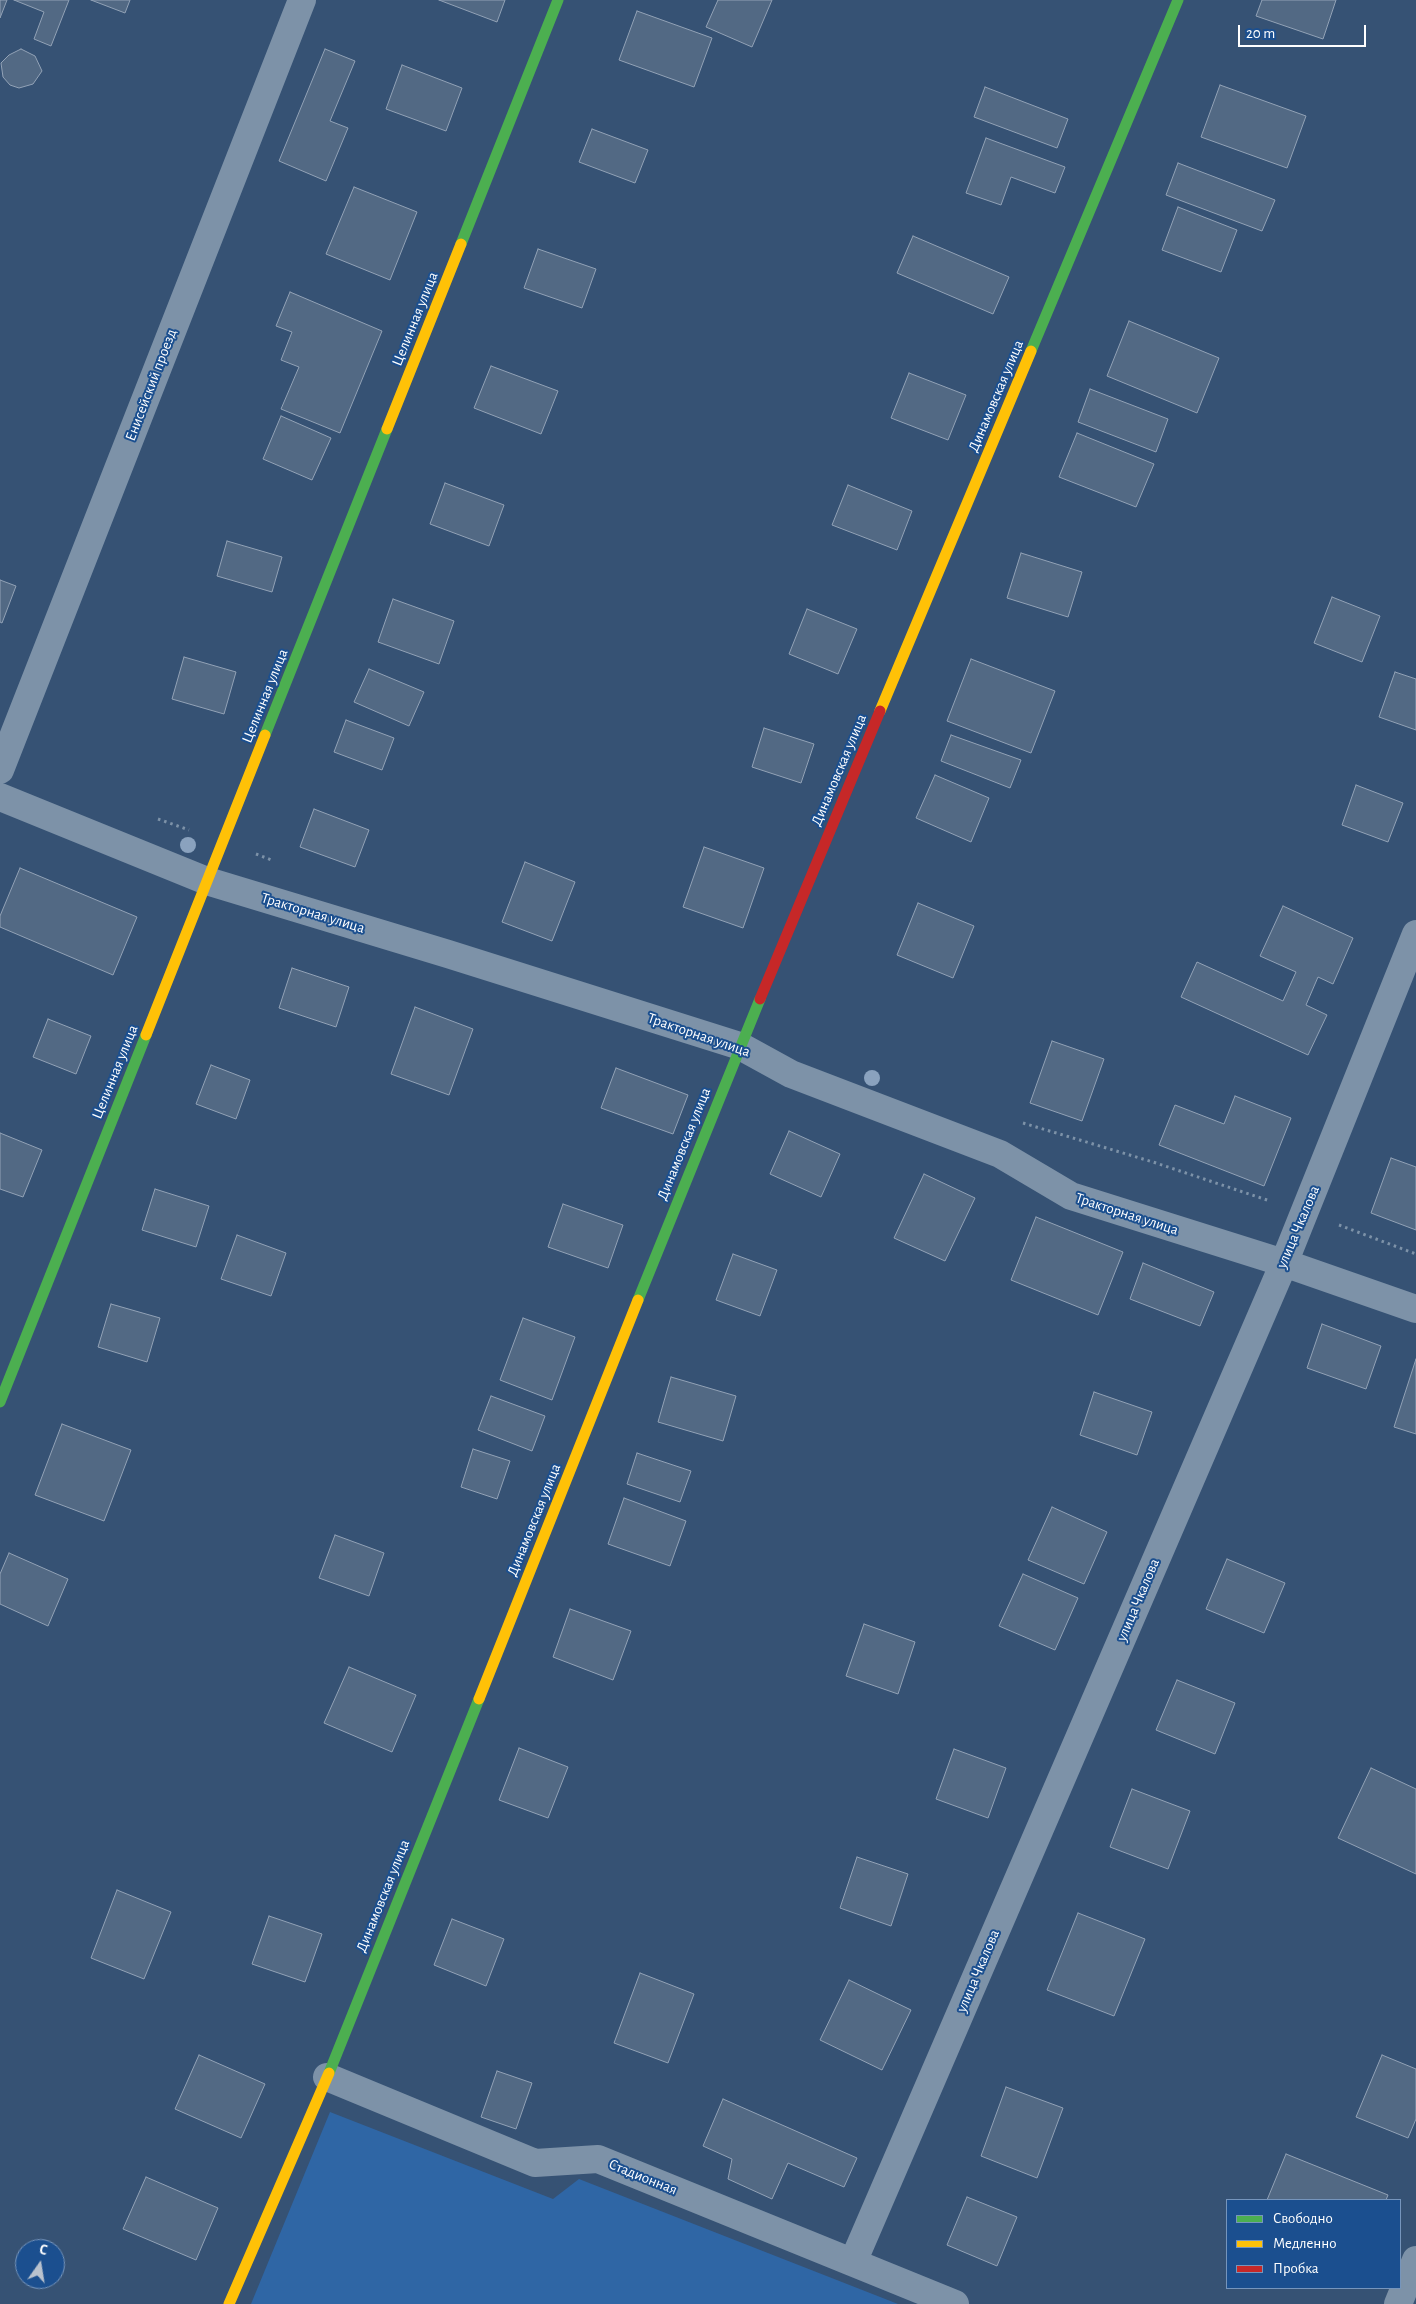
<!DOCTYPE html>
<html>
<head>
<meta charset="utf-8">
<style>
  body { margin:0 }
  #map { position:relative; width:1416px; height:2304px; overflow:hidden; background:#365274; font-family:"Alegreya Sans",sans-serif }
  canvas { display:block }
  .legend { position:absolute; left:1226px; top:2199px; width:175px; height:90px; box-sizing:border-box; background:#1b4f8f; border:1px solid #7695bc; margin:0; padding:6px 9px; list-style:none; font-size:15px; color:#fff }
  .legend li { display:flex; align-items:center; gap:10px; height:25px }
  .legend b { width:25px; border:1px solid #7695bc }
  .north { position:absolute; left:15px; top:2239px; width:50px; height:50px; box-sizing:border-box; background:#1b4f8f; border:1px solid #7695bc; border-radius:50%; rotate:13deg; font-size:14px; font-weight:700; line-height:20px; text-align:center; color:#fff }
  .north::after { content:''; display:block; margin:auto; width:18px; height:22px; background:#b9c2ce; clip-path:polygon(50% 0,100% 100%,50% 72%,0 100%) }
  .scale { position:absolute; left:1238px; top:25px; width:128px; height:22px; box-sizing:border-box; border:2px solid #fff; border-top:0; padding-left:6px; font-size:15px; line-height:18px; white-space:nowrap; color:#fff; -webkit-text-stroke:4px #1b4f8f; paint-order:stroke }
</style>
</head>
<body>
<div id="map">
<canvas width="1416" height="2304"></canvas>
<ul class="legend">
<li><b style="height:6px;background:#4caf50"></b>Свободно</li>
<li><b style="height:6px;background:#ffc107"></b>Медленно</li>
<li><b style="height:6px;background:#c62828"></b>Пробка</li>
</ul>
<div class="north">С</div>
<div class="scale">20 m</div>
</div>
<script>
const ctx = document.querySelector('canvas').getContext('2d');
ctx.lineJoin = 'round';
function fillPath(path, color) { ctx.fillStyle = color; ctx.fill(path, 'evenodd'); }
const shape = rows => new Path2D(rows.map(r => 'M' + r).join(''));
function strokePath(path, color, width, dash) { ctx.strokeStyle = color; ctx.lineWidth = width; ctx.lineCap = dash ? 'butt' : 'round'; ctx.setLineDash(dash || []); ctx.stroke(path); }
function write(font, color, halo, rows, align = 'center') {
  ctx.font = font + ' "Alegreya Sans",sans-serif'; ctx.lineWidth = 4; ctx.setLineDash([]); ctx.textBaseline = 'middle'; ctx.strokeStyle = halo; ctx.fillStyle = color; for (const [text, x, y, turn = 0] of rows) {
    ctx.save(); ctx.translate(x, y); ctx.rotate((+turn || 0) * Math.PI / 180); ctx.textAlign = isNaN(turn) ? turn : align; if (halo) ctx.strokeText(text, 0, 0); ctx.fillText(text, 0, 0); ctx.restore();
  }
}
const green = shape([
  [330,2112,553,2199,579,2179,898,2304,251,2304]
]);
const building = shape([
  [0,0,7,0,0,18,0,0],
  [14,0,69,0,51,46,34,39,44,12,14,0],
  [91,0,130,0,125,13,91,0],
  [439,0,505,0,497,22,439,0],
  [718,0,772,0,752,47,706,27,718,0],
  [1262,0,1336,0,1323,39,1256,16,1262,0],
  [637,11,712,38,694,87,619,60,637,11],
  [21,49,35,56,42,71,33,84,19,88,10,85,3,77,1,63,9,55,21,49],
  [325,49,355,61,330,121,348,128,326,181,279,161,325,49],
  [402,65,462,88,446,131,386,109,402,65],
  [1220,85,1306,116,1287,168,1201,137,1220,85],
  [985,87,1068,119,1057,148,974,117,985,87],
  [592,129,648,150,635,183,579,162,592,129],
  [986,138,1065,167,1055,193,1011,177,1001,205,966,193,986,138],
  [1178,163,1275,200,1262,231,1166,195,1178,163],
  [354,187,417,212,390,280,326,254,354,187],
  [1178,207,1237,230,1221,272,1162,250,1178,207],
  [913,236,1009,277,993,314,897,273,913,236],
  [538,249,596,269,582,308,524,288,538,249],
  [290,292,382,331,340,433,281,409,299,367,281,360,292,332,276,326,290,292],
  [1129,321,1219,358,1197,413,1107,376,1129,321],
  [491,366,558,391,541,434,474,408,491,366],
  [909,373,966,395,948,440,891,418,909,373],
  [1090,389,1168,419,1156,452,1078,422,1090,389],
  [281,416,331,438,312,480,263,459,281,416],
  [1077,433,1154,464,1136,507,1059,477,1077,433],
  [445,483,504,505,489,546,430,524,445,483],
  [848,485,912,511,897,550,832,525,848,485],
  [227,541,282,557,272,592,217,576,227,541],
  [1021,553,1082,572,1068,617,1007,598,1021,553],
  [0,580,16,586,2,623,0,622,0,580],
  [1332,597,1380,616,1362,662,1314,643,1332,597],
  [393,599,454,621,439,664,378,642,393,599],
  [807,609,857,629,838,674,789,654,807,609],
  [184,657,236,672,224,714,172,699,184,657],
  [971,659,1055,691,1031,753,947,721,971,659],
  [369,669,424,692,409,726,354,702,369,669],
  [1395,672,1416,679,1416,730,1379,717,1395,672],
  [346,720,394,738,382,770,334,752,346,720],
  [764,728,814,744,801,783,752,767,764,728],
  [951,735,1021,760,1010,788,941,761,951,735],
  [935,775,989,798,971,842,916,818,935,775],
  [1356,785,1403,803,1388,842,1342,825,1356,785],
  [314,809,369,830,355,867,300,847,314,809],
  [704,847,764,868,743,928,683,907,704,847],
  [525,862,575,882,552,941,502,922,525,862],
  [20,868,137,917,113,975,0,927,0,916,20,868],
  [918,903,974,926,953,978,897,955,918,903],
  [1283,906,1353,938,1333,984,1318,977,1306,1005,1327,1015,1308,1055,1181,997,1197,962,1283,1001,1296,972,1260,956,1283,906],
  [292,968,349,987,336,1027,279,1008,292,968],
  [415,1007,473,1029,449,1095,391,1074,415,1007],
  [48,1019,91,1036,76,1074,33,1057,48,1019],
  [1052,1041,1104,1059,1082,1121,1030,1103,1052,1041],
  [211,1065,250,1080,236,1119,196,1104,211,1065],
  [616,1068,688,1095,673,1134,601,1108,616,1068],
  [1235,1096,1291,1118,1264,1186,1159,1145,1175,1105,1224,1124,1235,1096],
  [789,1131,840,1154,821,1197,770,1174,789,1131],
  [0,1133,42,1150,23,1197,0,1189,0,1133],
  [1391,1158,1416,1167,1416,1230,1371,1213,1391,1158],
  [924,1174,975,1198,945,1261,894,1238,924,1174],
  [155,1189,209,1206,196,1247,142,1230,155,1189],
  [563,1204,623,1225,608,1268,548,1247,563,1204],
  [1036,1217,1123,1252,1098,1315,1011,1280,1036,1217],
  [237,1235,286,1253,271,1296,221,1279,237,1235],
  [733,1254,777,1270,760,1316,716,1300,733,1254],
  [1143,1263,1214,1292,1200,1326,1130,1299,1143,1263],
  [111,1304,160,1318,147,1362,98,1347,111,1304],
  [523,1318,575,1337,552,1400,500,1380,523,1318],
  [1322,1324,1381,1346,1366,1389,1307,1368,1322,1324],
  [1416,1359,1416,1434,1394,1427,1416,1359],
  [671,1377,736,1396,723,1441,658,1422,671,1377],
  [1094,1392,1152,1412,1137,1455,1080,1435,1094,1392],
  [491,1396,545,1416,532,1451,478,1430,491,1396],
  [62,1424,131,1450,104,1521,35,1495,62,1424],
  [473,1449,510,1461,497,1499,461,1487,473,1449],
  [637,1453,691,1471,680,1502,627,1484,637,1453],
  [624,1498,686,1521,670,1566,608,1544,624,1498],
  [1052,1507,1107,1532,1084,1584,1028,1560,1052,1507],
  [335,1535,384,1553,369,1596,319,1578,335,1535],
  [9,1553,68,1579,48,1626,0,1604,0,1574,9,1553],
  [1227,1559,1285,1583,1264,1633,1206,1609,1227,1559],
  [1023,1574,1078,1598,1055,1650,999,1626,1023,1574],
  [570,1609,631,1631,613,1680,553,1657,570,1609],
  [864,1624,915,1642,898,1694,846,1676,864,1624],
  [349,1667,416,1695,392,1752,324,1723,349,1667],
  [1177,1680,1235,1703,1215,1754,1156,1730,1177,1680],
  [519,1748,568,1767,548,1818,499,1800,519,1748],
  [954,1749,1006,1768,988,1818,936,1799,954,1749],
  [1371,1768,1416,1789,1416,1874,1338,1838,1371,1768],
  [1132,1789,1190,1811,1168,1869,1110,1847,1132,1789],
  [857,1857,908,1874,891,1926,840,1908,857,1857],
  [117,1890,171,1912,144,1979,91,1958,117,1890],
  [1078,1913,1145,1939,1114,2016,1047,1990,1078,1913],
  [269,1916,322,1934,305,1982,252,1964,269,1916],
  [452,1919,504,1939,486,1986,434,1965,452,1919],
  [640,1973,694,1994,668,2063,614,2043,640,1973],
  [849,1980,911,2010,882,2070,820,2040,849,1980],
  [199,2055,265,2084,241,2138,175,2109,199,2055],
  [1382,2055,1416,2069,1416,2119,1408,2138,1356,2117,1382,2055],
  [497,2071,532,2083,516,2129,481,2117,497,2071],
  [1006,2087,1063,2108,1037,2178,981,2156,1006,2087],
  [723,2099,857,2158,844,2187,788,2163,772,2199,728,2179,732,2159,703,2146,723,2099],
  [1286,2154,1388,2195,1386,2200,1267,2200,1286,2154],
  [146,2177,218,2208,196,2260,123,2229,146,2177],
  [967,2197,1017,2217,997,2266,947,2245,967,2197]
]);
const path = shape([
  [158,819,189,830],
  [256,854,274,861],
  [1023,1123,1153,1162,1270,1201],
  [1339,1225,1416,1254]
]);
const street = shape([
  [0,770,302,0],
  [0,797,207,881,448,954,740,1046,791,1074,1000,1154,1071,1196,1284,1263,1416,1309],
  [327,2077,535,2163,598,2159,955,2304],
  [853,2262,1284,1263,1416,934],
  [1398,2304,1416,2260]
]);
const fast = shape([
  [461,244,558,0],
  [1031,351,1178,0],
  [265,735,387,429],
  [638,1300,760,999],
  [0,1402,146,1035],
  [329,2073,479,1699]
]);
const slow = shape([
  [387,429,461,244],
  [880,711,1031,351],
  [146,1035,265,735],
  [479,1699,638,1300],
  [229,2304,329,2073]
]);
const jam = shape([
  [760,999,880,711]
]);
const trees = [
  [188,845],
  [872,1078]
];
const streetNames = [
  ["Целинная улица",415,319,-68],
  ["Енисейский проезд",151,385,-69],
  ["Динамовская улица",996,396,-67],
  ["Целинная улица",265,696,-68],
  ["Динамовская улица",839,770,-67],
  ["Тракторная улица",313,913,17],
  ["Тракторная улица",699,1035,19],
  ["Целинная улица",115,1072,-68],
  ["Динамовская улица",684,1144,-68],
  ["Тракторная улица",1127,1214,18],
  ["улица Чкалова",1298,1227,-67],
  ["Динамовская улица",534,1520,-68],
  ["улица Чкалова",1138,1600,-67],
  ["Динамовская улица",383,1896,-68],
  ["улица Чкалова",978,1971,-67],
  ["Стадионная",643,2177,22]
];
fillPath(green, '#2f66a5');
fillPath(building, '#526984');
strokePath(building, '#92a2b6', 1);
strokePath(path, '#7d92a8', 3, [2.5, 4]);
strokePath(street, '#7d92a8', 28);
strokePath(fast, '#4caf50', 11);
strokePath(slow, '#ffc107', 11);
strokePath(jam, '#c62828', 11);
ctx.fillStyle = '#8aa2be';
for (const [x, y] of trees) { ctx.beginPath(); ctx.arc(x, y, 8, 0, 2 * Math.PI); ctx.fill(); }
write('15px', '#fff', '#1b4f8f', streetNames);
</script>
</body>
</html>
